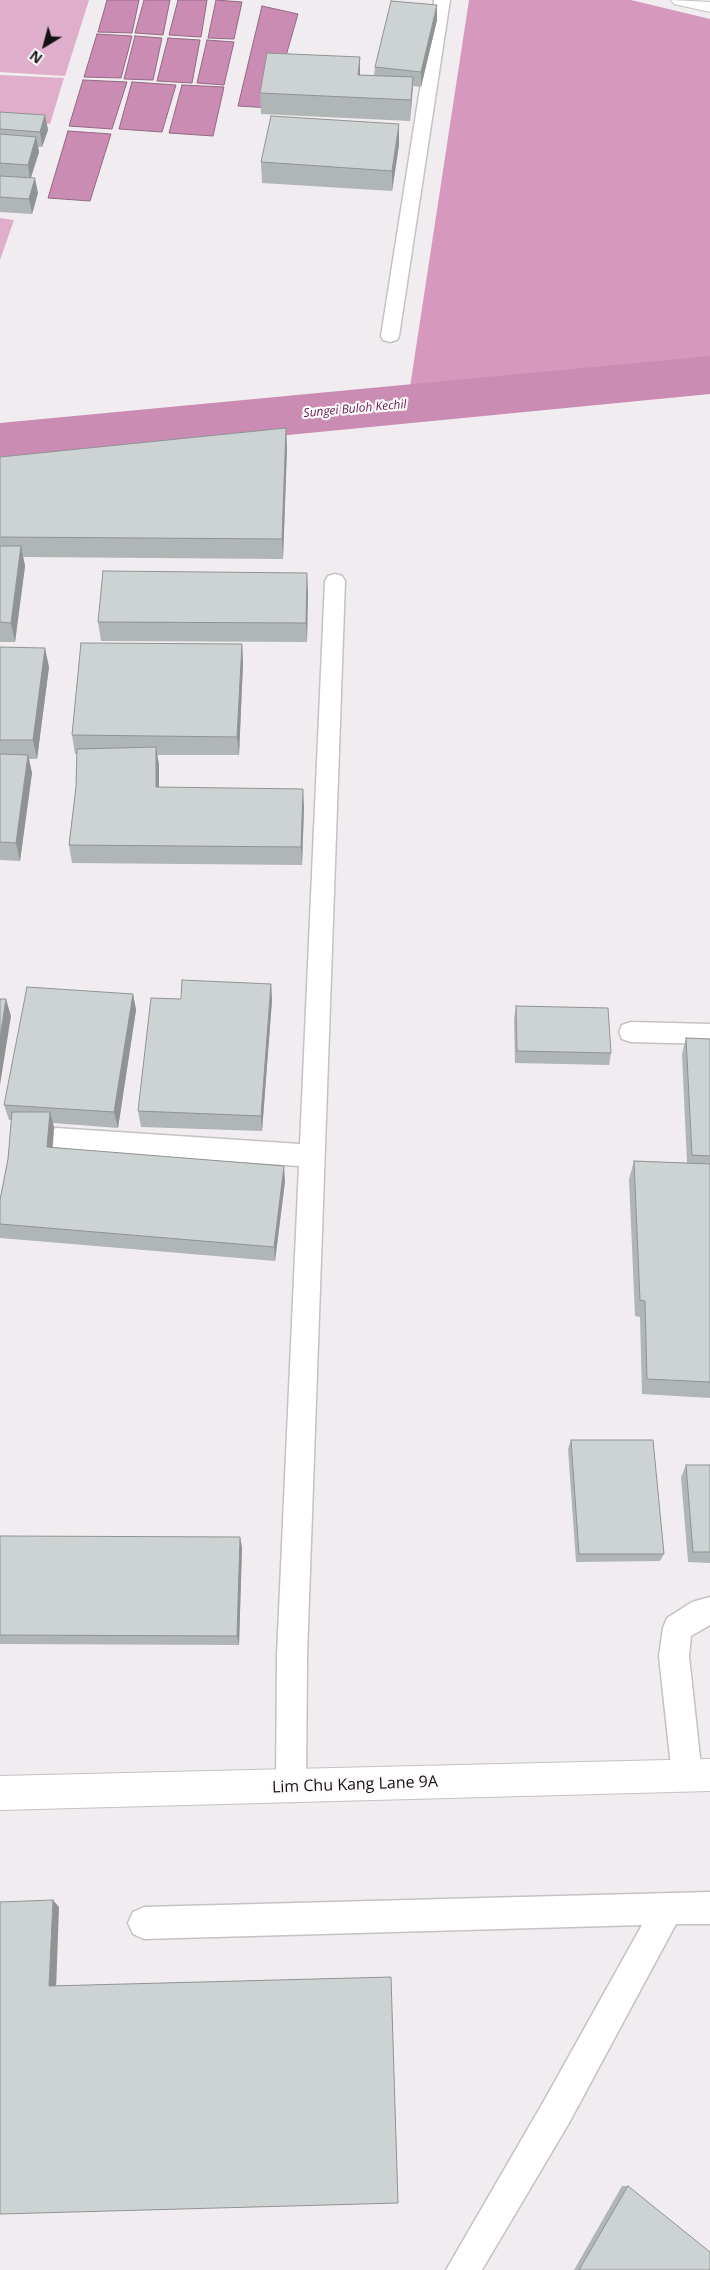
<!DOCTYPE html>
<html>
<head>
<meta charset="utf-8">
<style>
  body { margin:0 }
  #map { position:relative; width:710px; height:2270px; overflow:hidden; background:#f1ecef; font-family:"Open Sans",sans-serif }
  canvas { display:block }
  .north { position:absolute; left:20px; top:20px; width:50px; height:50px; -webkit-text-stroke:4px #fefafc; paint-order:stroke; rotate:217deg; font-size:14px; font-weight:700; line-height:20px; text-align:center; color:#141314 }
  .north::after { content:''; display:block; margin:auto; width:18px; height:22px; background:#141314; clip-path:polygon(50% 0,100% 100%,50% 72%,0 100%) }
</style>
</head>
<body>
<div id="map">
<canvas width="710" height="2270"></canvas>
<div class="north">N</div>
</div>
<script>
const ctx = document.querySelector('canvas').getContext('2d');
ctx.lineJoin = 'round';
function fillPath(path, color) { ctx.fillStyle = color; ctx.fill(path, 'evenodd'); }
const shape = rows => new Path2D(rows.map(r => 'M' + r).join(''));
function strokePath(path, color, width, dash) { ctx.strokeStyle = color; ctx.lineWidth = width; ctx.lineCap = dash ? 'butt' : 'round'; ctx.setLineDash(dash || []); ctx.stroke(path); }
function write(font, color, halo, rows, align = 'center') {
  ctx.font = font + ' "Open Sans",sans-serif'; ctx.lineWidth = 4.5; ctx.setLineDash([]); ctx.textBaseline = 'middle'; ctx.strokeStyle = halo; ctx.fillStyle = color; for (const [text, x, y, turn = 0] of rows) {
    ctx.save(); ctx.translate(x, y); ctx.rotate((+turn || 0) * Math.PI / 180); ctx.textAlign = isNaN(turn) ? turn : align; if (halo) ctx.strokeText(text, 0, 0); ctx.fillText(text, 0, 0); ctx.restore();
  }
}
const green = shape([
  [0,0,89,0,65,76,0,72],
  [0,75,64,78,50,124,0,121],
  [0,218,14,220,0,260]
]);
const forest = shape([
  [469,0,631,0,710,19,710,359,410,387]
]);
const water = shape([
  [107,0,139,0,132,33,98,32,107,0],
  [144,0,170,0,163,35,135,33,144,0],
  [178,0,207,0,201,37,169,35,178,0],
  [216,0,242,2,234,39,208,38,216,0],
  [262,6,298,14,271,108,238,106,262,6],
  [97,34,132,36,121,78,84,77,97,34],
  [135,36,162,38,153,80,124,79,135,36],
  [168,38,200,40,192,83,157,81,168,38],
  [207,40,234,42,224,85,197,83,207,40],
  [83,80,127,82,112,129,69,126,83,80],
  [132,82,176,85,162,132,119,129,132,82],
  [182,85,224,87,213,136,169,133,182,85],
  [68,131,111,134,90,201,48,198,68,131]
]);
const river = shape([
  [710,356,710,394,0,463,0,423,710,356]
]);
const lane = shape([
  [434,0,450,0,399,336,397,340,390,342,383,340,381,336,434,0],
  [335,574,342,576,345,581,307,1655,306,1787,302,1798,291,1802,280,1798,276,1787,277,1655,299,1166,56,1150,47,1147,43,1139,47,1131,56,1128,300,1144,325,581,328,576,335,574],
  [631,1022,710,1024,710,1044,631,1042,622,1039,619,1032,622,1025,631,1022],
  [710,1597,710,1625,691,1636,689,1656,702,1776,698,1787,687,1791,676,1787,672,1776,659,1656,663,1628,667,1618,692,1602,710,1597],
  [710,1892,710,1924,676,1924,569,2123,482,2270,446,2270,545,2099,642,1925,144,1939,133,1934,128,1923,133,1912,144,1907,710,1892]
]);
const street = shape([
  [671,0,710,2,710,12,674,4,671,0],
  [710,1759,710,1791,0,1810,0,1776,710,1759]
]);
const wall = shape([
  [437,5,437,20,421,87,413,86,410,121,261,114,260,93,360,57,360,75,374,75,375,67],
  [0,112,45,115,48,130,42,147,38,147,39,152,31,178,38,193,32,214,0,212],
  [399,124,399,145,392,191,262,183,261,162],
  [286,428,287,448,283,559,23,557,25,566,15,642,0,642,0,457],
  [308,592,307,642,101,641,98,622],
  [242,644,243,663,239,755,157,755,159,765,159,787,304,807,302,865,72,863,69,845,76,787,77,754,75,754,72,735],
  [0,647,49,667,37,759,29,759,32,773,20,861,0,860],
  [271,984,272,1000,262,1131,141,1127,138,1111,181,999],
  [133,994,136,1010,118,1128,53,1123,54,1127,53,1147,285,1181,275,1261,0,1238,0,1200,8,1159,12,1120,9,1120,4,1105],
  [516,1006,611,1053,609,1065,515,1063,514,1019],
  [686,1038,710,1039,710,1398,642,1394,640,1317,635,1316,629,1179,634,1161,687,1163,682,1054],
  [571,1440,664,1554,660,1561,576,1562,568,1449],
  [686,1465,710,1465,710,1563,688,1562,681,1477],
  [0,1536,242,1547,239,1645,0,1644],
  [622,2186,628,2186,710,2270,574,2270]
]);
const shadedWall = shape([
  [437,5,437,20,421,87,421,72],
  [360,57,360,78,358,75],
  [413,77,412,98,410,121,411,100],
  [45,115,48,130,42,147,40,132],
  [399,124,399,145,392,191,392,171],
  [36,137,39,152,30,180,28,165],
  [35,178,38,193,32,214,29,199],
  [286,428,287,448,283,559,282,539],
  [21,546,25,566,15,642,11,623],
  [307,573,308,592,307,642,306,623],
  [242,644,243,663,239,755,237,737],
  [45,648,49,667,37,759,33,740],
  [156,747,159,765,159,805,156,787],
  [28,755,32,773,20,861,16,843],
  [303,789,304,807,302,865,301,847],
  [271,984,272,1000,262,1131,261,1116],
  [133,994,136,1010,118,1128,114,1112],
  [6,999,11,1016,0,1085,0,1038],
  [50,1112,54,1127,51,1162,47,1147],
  [284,1166,285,1181,275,1261,274,1247],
  [240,1537,242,1547,239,1645,237,1636],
  [53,1900,59,1907,56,1991,49,1986]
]);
const building = shape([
  [391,1,437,5,421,72,375,67,391,1],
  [267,53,360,57,358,75,413,77,411,100,260,93,267,53],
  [0,112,45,115,40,132,0,129,0,112],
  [271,116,399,124,392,171,261,162,271,116],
  [0,134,36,137,28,165,0,163,0,134],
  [0,176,35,178,29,199,0,197,0,176],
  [286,428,282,539,0,537,0,457,286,428],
  [0,546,21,546,11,623,0,622,0,546],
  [103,571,307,573,306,623,98,622,103,571],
  [81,643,242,644,237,737,72,735,81,643],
  [0,647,45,648,33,740,0,740,0,647],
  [156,747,156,787,303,789,301,847,69,845,76,787,77,749,156,747],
  [0,754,28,755,16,843,0,842,0,754],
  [182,980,271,984,261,1116,138,1111,151,998,181,999,182,980],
  [27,987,133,994,114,1112,4,1105,27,987],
  [0,999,6,999,0,1038,0,999],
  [516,1006,608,1008,611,1053,517,1051,516,1006],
  [686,1038,710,1039,710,1156,692,1155,686,1038],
  [12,1112,50,1112,47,1147,284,1166,274,1247,0,1224,0,1200,8,1159,12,1112],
  [634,1161,710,1164,710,1382,647,1379,645,1301,640,1300,634,1161],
  [571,1440,653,1440,664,1554,579,1554,571,1440],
  [686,1465,710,1465,710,1552,693,1552,686,1465],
  [0,1536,240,1537,237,1636,0,1635,0,1536],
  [53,1900,49,1986,391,1977,398,2203,0,2214,0,1902,53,1900],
  [628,2186,710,2252,710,2270,579,2270,628,2186]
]);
const farWaternames = [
  ["Sungei Buloh Kechil",355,409,-5]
];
const nearStreetnames = [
  ["Lim Chu Kang Lane 9A",355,1785,-2]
];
fillPath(green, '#dfaecb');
fillPath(forest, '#d798be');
fillPath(water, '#ca8cb2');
strokePath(water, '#936883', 1);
fillPath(river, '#ca8cb2');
strokePath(lane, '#c5c1c4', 3);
strokePath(street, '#c5c1c4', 2);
fillPath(lane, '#fff');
fillPath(street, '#fff');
fillPath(wall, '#b0b5b5');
fillPath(shadedWall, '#909393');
fillPath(building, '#cdd2d2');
strokePath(building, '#909393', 1);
write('italic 12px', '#60184a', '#fefafc', farWaternames);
write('16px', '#141314', '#fefafc', nearStreetnames);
</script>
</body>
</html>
